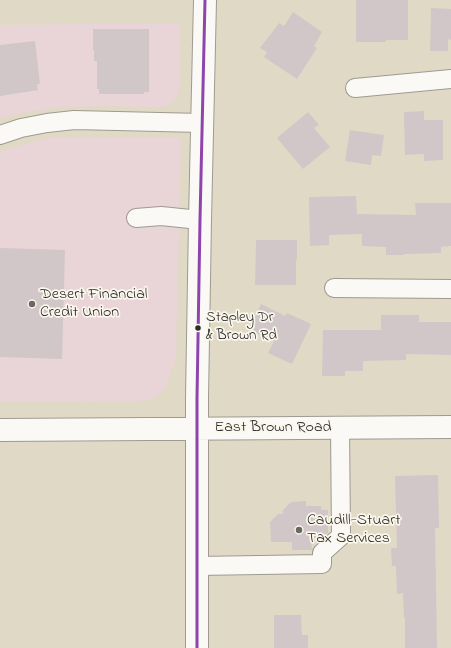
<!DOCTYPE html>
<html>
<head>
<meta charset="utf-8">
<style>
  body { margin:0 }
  canvas { display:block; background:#e0d9c6 }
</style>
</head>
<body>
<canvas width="451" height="648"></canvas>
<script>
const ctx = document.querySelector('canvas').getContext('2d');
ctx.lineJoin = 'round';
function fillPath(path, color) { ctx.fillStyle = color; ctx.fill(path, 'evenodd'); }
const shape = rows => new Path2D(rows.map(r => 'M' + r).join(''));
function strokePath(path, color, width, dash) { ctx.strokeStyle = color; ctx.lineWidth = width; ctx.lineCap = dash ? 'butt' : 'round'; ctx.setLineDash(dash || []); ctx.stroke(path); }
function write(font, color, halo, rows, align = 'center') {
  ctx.font = font + ' "Indie Flower",sans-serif'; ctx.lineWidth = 3.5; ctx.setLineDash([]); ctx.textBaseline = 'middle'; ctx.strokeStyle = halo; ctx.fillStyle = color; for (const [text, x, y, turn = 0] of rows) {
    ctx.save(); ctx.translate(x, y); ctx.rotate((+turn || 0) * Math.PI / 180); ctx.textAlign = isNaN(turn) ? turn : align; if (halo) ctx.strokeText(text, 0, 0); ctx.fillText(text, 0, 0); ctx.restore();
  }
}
const built = shape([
  [180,23,180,86,177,94,172,103,164,107,104,106,60,107,32,111,0,118,0,25],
  [181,137,176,358,165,388,157,397,141,401,0,402,0,152,46,138]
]);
const building = shape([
  [356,0,408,0,408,40,386,40,386,42,356,42],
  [431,8,451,9,451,40,448,39,448,51,430,51],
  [293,12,322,32,314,46,317,48,297,79,264,57,267,52,260,48,279,23,284,26],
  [93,29,149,29,149,92,144,92,144,94,99,94,99,89,97,89,97,61,94,61,94,50,93,50],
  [35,41,40,84,37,84,38,90,0,96,0,45],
  [424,111,424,120,443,120,443,160,424,161,424,154,405,155,404,112],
  [308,112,319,125,314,128,330,147,303,169,277,138],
  [350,130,384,135,381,156,372,155,371,165,345,161],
  [356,196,357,214,416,215,415,203,451,203,451,246,441,247,441,253,404,254,404,255,386,255,386,247,362,246,362,234,329,235,329,245,310,246,309,197],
  [256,240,297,240,297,260,296,260,296,285,255,285],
  [0,248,65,250,62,359,0,357],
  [261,304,285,316,287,313,311,324,292,364,268,353,274,341,249,330],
  [381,315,419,315,419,322,451,322,451,355,406,354,406,360,363,361,363,371,345,371,345,376,322,376,323,330,381,330],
  [438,475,439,528,435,528,437,648,405,648,405,618,404,618,403,593,397,594,396,566,392,566,391,548,397,548,395,476],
  [306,501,306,506,321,506,321,510,328,510,328,533,323,538,311,538,312,550,292,550,292,542,271,542,270,522,278,514,283,514,283,510,291,502],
  [274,615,301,615,302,635,308,635,308,648,274,648]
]);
const minor = shape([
  [355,88,451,79],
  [0,135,21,128,47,123,74,120,202,123],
  [136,218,161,216,200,220],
  [334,288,451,289],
  [197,566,322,564,322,553,341,536,340,427]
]);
const major = shape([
  [0,430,451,427],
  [197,648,197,398,200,220,205,0]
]);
const bus1 = shape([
  [197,648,197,398,200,220,205,0]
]);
const markers = [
  [32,304,4,"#6a6861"],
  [198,328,3.5,"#2b2b2b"],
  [299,530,4,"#6a6861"]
];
const busNames = [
  ["Stapley Dr",206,319],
  ["& Brown Rd",206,337]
];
const poiNames = [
  ["Desert Financial",40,295],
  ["Credit Union",40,313],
  ["Caudill-Stuart",307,521],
  ["Tax Services",307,539]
];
const streetNames = [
  ["East Brown Road",273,428]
];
fillPath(built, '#e9d4d7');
fillPath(building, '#d1c7c8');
strokePath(minor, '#9f9a90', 20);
strokePath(major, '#9f9a90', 24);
strokePath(minor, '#faf9f6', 18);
strokePath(major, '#faf9f6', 22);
strokePath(bus1, '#8e44ad', 3);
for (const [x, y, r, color] of markers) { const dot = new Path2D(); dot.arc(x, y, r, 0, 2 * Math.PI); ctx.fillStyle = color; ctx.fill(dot); strokePath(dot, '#fbf7ec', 1.5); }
write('15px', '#2b2b2b', '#fbf7ec', busNames, 'left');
write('16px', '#2b2b2b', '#fbf7ec', poiNames, 'left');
write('16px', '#2b2b2b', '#fbf7ec', streetNames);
</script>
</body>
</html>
